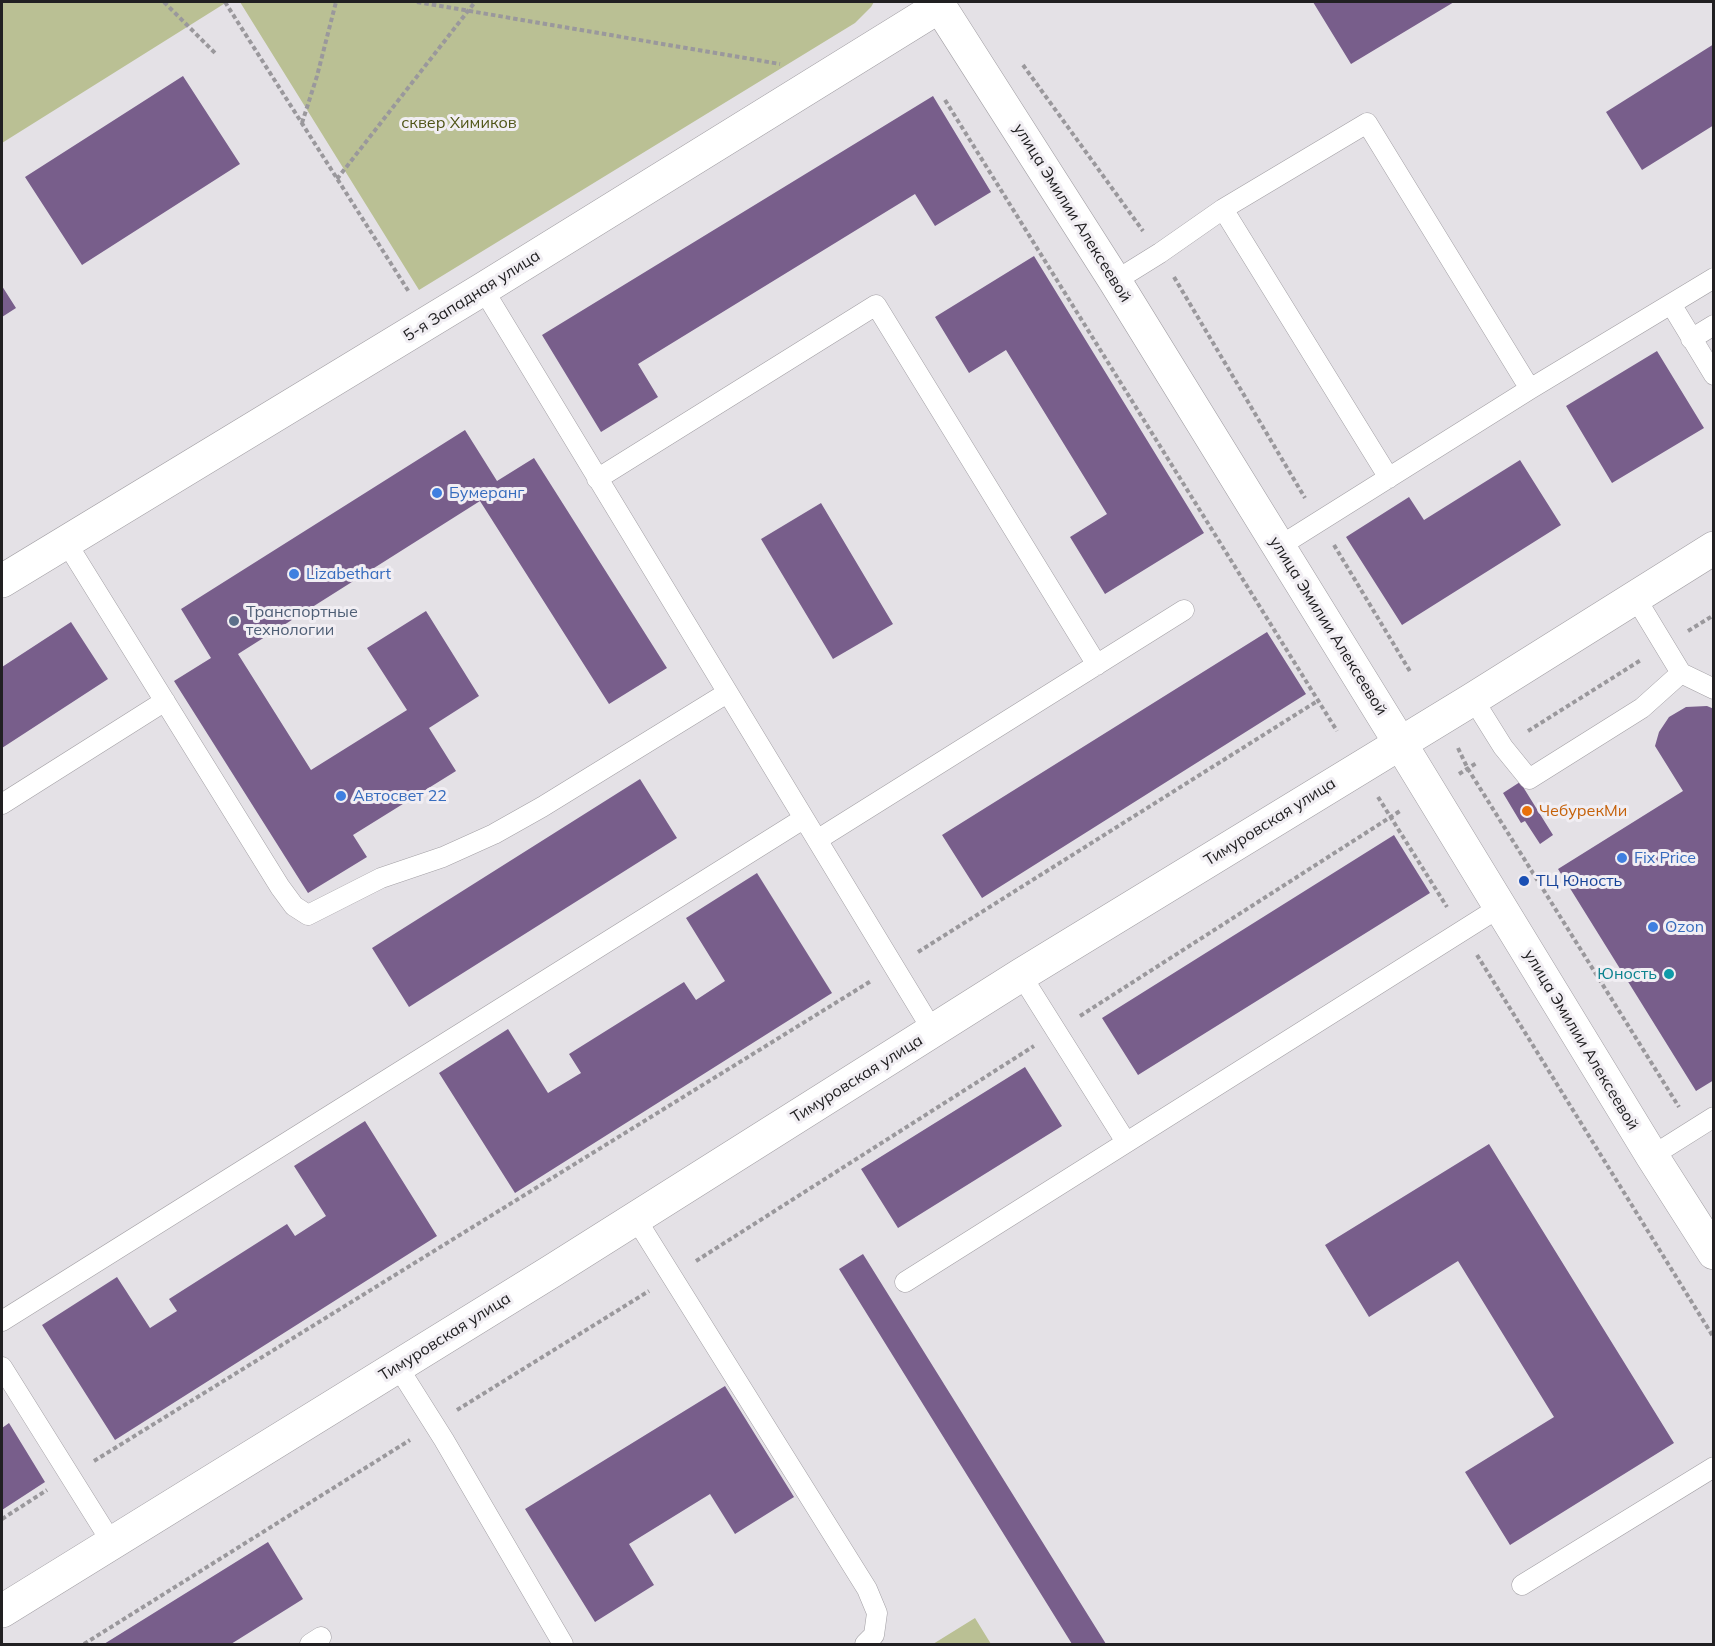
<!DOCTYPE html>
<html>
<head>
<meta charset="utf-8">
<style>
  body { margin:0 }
  #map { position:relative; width:1715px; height:1646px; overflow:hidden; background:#e4e1e6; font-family:Mulish,sans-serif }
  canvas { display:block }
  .frame { position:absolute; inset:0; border:3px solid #212022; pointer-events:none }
</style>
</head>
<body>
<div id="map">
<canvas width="1715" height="1646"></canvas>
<div class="frame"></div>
</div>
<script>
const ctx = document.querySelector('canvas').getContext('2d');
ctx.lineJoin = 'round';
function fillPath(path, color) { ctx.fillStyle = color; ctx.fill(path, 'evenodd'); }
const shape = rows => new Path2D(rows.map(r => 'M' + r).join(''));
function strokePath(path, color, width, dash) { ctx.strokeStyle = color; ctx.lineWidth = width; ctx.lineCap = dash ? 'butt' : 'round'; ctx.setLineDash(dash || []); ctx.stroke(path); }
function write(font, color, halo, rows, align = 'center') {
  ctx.font = font + ' Mulish,sans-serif'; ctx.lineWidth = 6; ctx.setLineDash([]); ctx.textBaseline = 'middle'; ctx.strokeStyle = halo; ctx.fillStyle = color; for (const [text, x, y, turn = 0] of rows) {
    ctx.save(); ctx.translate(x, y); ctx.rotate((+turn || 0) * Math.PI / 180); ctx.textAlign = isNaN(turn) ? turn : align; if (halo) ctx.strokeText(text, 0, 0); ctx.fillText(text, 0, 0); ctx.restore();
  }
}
const green = shape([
  [2,2,227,2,2,143],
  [240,2,874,2,871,7,855,23,419,290],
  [975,1618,991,1644,933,1644]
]);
const building = shape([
  [1313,2,1454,2,1351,64],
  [1714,44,1714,125,1642,170,1606,112],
  [183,76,240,164,82,265,25,177],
  [933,96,991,192,935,226,915,194,638,364,658,397,601,432,542,335],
  [1034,256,1204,533,1105,594,1070,537,1107,514,1006,350,969,373,935,317],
  [2,286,16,308,2,317],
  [1657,351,1704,428,1612,483,1566,406],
  [465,430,497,481,534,458,667,668,609,704,480,501,238,654,311,770,407,710,367,648,426,611,479,696,429,728,456,771,353,835,367,857,308,893,174,681,211,658,181,609],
  [1520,460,1561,525,1402,625,1346,537,1409,497,1424,520],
  [821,503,893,624,833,659,761,539],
  [71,622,108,679,2,748,2,667],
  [1267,632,1306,694,982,898,942,835],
  [1707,706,1714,709,1714,1080,1696,1091,1558,869,1683,791,1655,746,1659,732,1669,717,1686,707],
  [640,779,677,838,409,1007,372,948],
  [1520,782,1553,835,1540,844,1525,821,1521,823,1503,793],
  [1394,835,1430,893,1138,1075,1102,1018],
  [757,873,832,993,515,1193,439,1073,508,1029,548,1093,581,1073,569,1054,684,982,696,1000,725,981,686,918],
  [1025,1067,1062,1126,898,1228,861,1169],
  [365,1121,437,1236,115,1440,42,1325,117,1277,150,1328,177,1311,169,1299,287,1224,295,1236,326,1216,294,1166],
  [1489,1144,1674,1443,1510,1545,1465,1472,1554,1417,1458,1261,1369,1317,1325,1245],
  [863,1254,1106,1644,1072,1644,839,1269],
  [725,1386,794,1497,735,1534,710,1494,629,1544,654,1585,595,1622,525,1509],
  [9,1423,45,1482,2,1510,2,1428],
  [268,1542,303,1599,231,1644,104,1644]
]);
const path = shape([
  [164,2,215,53],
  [225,2,409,292],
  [417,2,780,64],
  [1023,65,1143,231],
  [945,100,1337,731],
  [302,123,317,76,336,2],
  [337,179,475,2],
  [1174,277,1305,498],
  [1334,545,1411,673],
  [1688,631,1714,615],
  [1528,731,1641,660],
  [1458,748,1468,769,1679,1107],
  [1459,774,1478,762],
  [1378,797,1447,907],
  [918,952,1319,700],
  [1477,955,1714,1338],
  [1080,1016,1400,811],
  [696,1261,1034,1046],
  [457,1410,649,1291],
  [94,1461,871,981],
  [2,1519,47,1490],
  [84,1644,410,1440]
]);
const lane = shape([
  [1223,209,1389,478],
  [1115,281,1160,253,1223,209,1367,123,1530,389],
  [483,289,933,1031],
  [1671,304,1714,375],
  [1691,339,1714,325],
  [597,479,876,305,1097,665],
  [66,542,280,887,294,906,308,915,381,878,443,857,494,834,542,807,727,693],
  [1280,546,1530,389,1714,278],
  [1681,673,1714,689],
  [1473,699,1503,747,1529,779,1642,708,1681,673,1635,597],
  [2,804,165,701],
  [817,840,1184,610],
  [1021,975,1126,1142],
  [1652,1156,1714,1117],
  [636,1219,867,1589,877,1613,874,1635,865,1644],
  [905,1282,1500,907],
  [2,1321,803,819],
  [2,1367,112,1543],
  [398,1367,444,1440,563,1644],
  [1522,1585,1714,1467],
  [310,1644,321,1637]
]);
const street = shape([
  [2,581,483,289,940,6],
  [2,1611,552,1271,1021,975,1473,699,1714,548]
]);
const secondary = shape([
  [937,2,1115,281,1400,743,1652,1156,1714,1253]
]);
const markers = [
  [437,493,6,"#3f7fe0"],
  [294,574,6,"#3f7fe0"],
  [234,621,6,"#5c6f8a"],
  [341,796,6,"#3f7fe0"],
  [1527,811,6,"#e8710a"],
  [1622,858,6,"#3f7fe0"],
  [1524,881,6,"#1a4fb4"],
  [1653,927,6,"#3f7fe0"],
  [1669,974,6,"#0f9aa8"]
];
const parkNames = [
  ["сквер Химиков",459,123]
];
const streetNames = [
  ["улица Эмилии Алексеевой",1072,213,58],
  ["5-я Западная улица",472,296,-32],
  ["улица Эмилии Алексеевой",1328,626,58],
  ["Тимуровская улица",1270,822,-32],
  ["улица Эмилии Алексеевой",1581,1040,59],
  ["Тимуровская улица",857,1079,-32],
  ["Тимуровская улица",445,1337,-32]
];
const shopNames = [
  ["Бумеранг",449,493],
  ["Lizabethart",306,574],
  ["Автосвет 22",353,796],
  ["Fix Price",1634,858],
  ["Ozon",1665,927]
];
const serviceNames = [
  ["Транспортные",246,612],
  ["технологии",246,630]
];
const foodNames = [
  ["ЧебурекМи",1539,811]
];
const transitNames = [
  ["ТЦ Юность",1536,881]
];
const cultureNames = [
  ["Юность",1657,974]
];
fillPath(green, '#bac094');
fillPath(building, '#785e8b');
strokePath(lane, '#a29fa4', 21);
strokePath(street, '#a29fa4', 34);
strokePath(secondary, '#a29fa4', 34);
strokePath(path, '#9a989c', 4, [4.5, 3]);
strokePath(lane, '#fff', 20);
strokePath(street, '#fff', 33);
strokePath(secondary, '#fff', 33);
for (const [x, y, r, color] of markers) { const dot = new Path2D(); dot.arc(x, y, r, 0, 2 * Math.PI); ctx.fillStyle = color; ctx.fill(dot); strokePath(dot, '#f1eef3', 2); }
write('16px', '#4f5416', '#f1eef3', parkNames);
write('16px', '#212022', '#f1eef3', streetNames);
write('16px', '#366cbe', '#f1eef3', shopNames, 'left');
write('16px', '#4e5e75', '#f1eef3', serviceNames, 'left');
write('16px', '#c56008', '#f1eef3', foodNames, 'left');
write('16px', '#164399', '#f1eef3', transitNames, 'left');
write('16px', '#0d838f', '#f1eef3', cultureNames, 'right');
</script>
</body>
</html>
